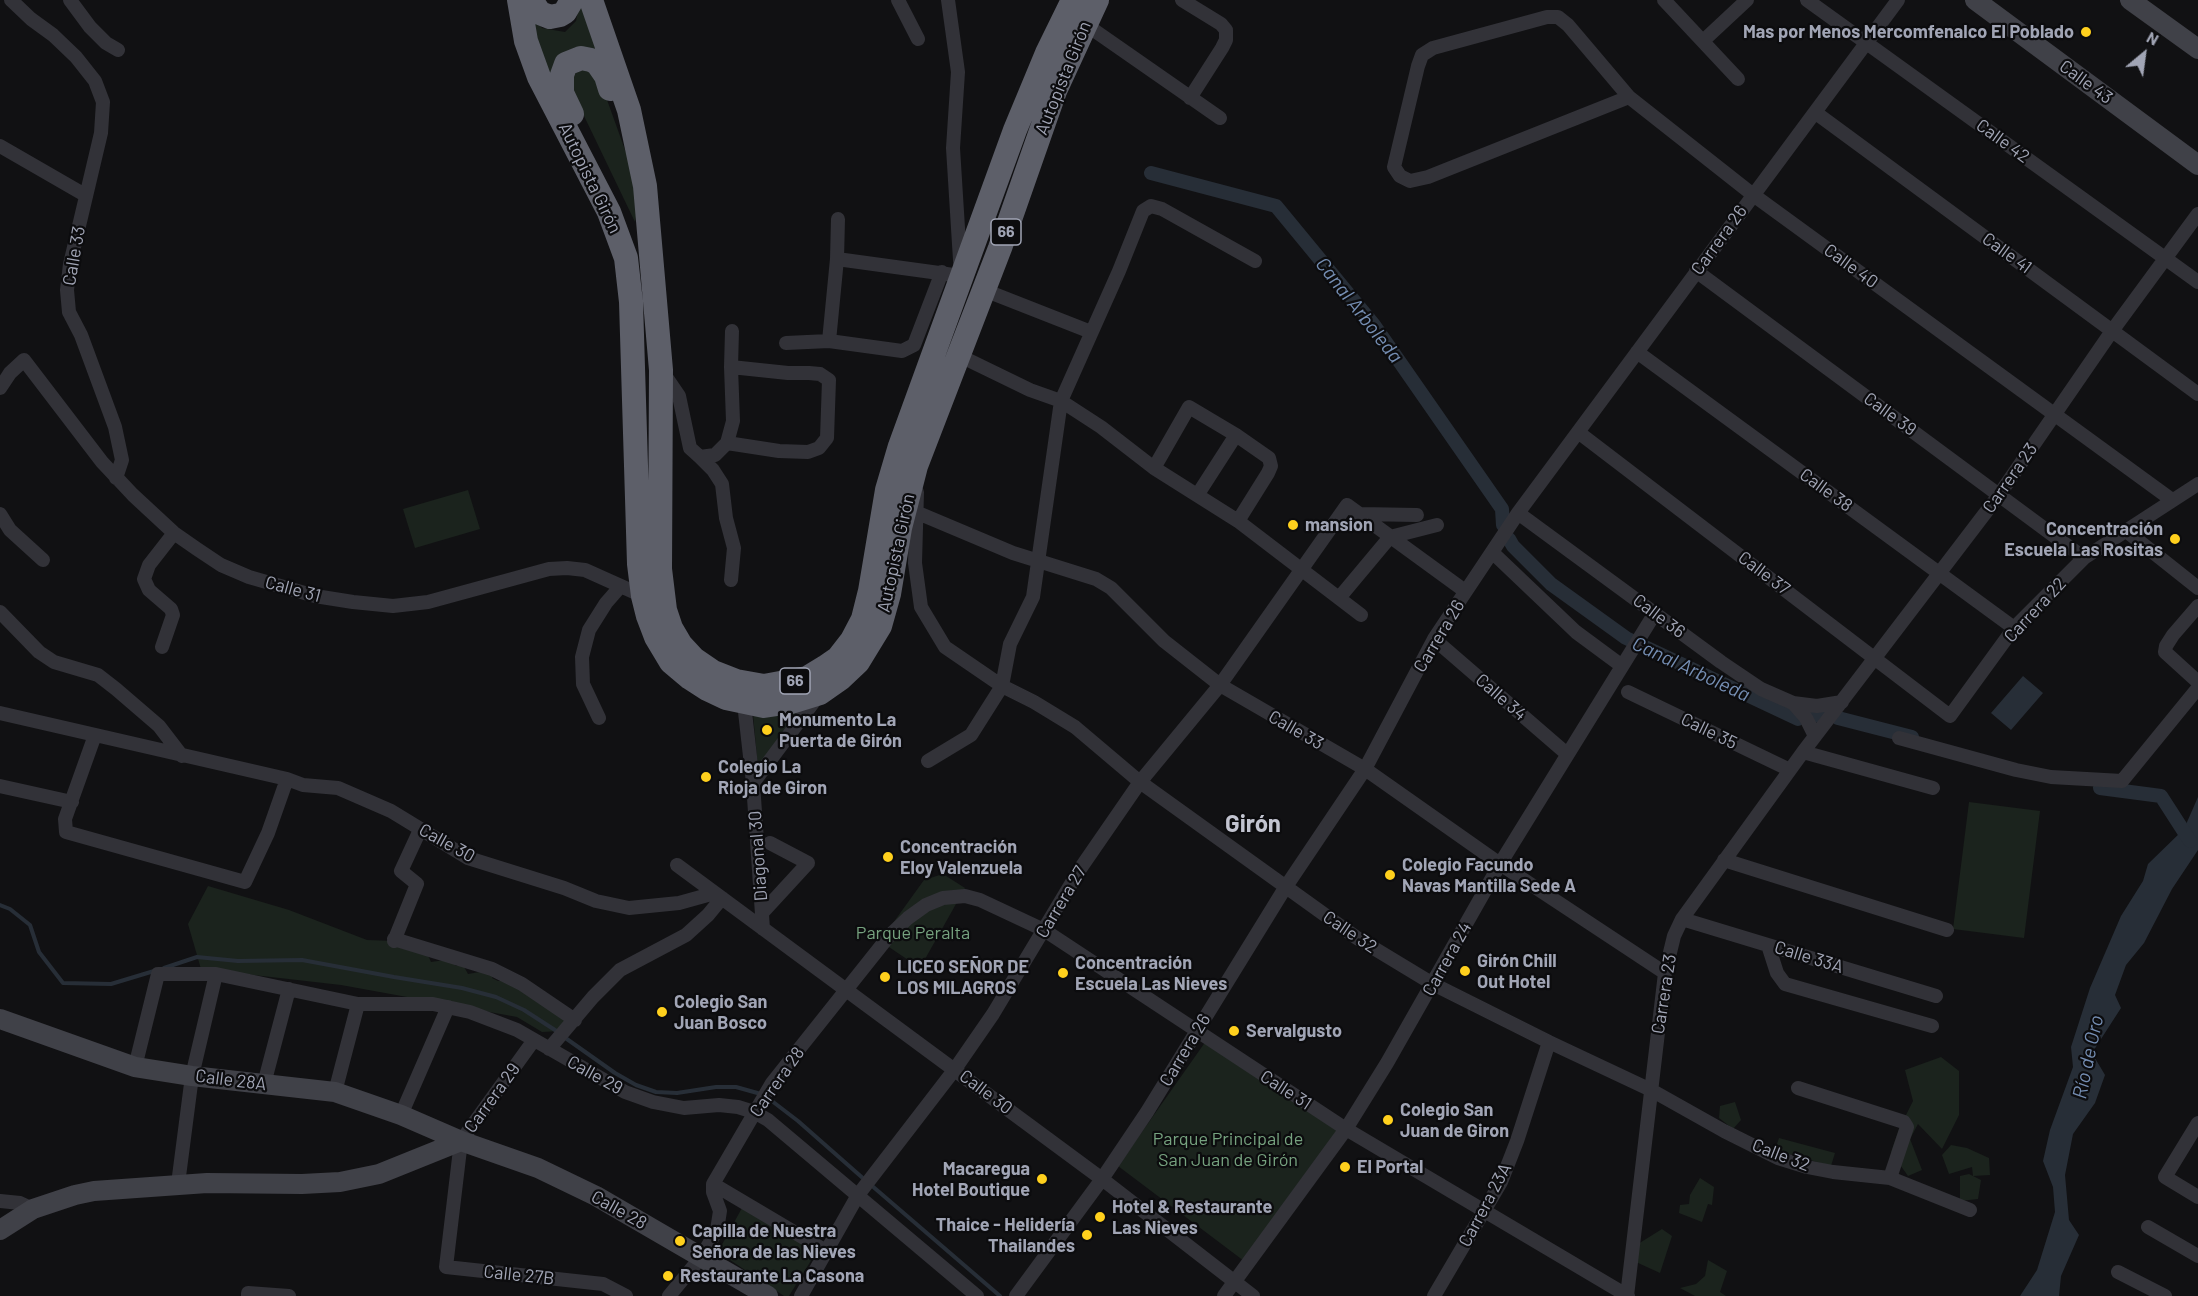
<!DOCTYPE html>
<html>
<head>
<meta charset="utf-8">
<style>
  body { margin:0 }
  #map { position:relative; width:2198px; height:1296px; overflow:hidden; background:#111113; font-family:Barlow,sans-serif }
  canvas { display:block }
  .north { position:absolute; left:2114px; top:24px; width:60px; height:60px; -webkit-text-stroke:4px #0c0c0e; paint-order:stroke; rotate:29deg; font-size:16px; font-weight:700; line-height:24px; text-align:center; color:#a1a5b5 }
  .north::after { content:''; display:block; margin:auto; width:21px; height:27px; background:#a1a5b5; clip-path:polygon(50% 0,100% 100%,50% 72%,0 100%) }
</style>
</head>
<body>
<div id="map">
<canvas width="2198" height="1296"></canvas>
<div class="north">N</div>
</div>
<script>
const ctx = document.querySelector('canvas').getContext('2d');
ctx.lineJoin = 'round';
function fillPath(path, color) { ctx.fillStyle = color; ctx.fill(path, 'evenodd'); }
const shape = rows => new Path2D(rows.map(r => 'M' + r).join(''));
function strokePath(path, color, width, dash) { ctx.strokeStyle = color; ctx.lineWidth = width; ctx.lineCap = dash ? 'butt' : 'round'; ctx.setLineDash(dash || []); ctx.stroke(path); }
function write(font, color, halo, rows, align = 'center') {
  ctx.font = font + ' Barlow,sans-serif'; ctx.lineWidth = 4.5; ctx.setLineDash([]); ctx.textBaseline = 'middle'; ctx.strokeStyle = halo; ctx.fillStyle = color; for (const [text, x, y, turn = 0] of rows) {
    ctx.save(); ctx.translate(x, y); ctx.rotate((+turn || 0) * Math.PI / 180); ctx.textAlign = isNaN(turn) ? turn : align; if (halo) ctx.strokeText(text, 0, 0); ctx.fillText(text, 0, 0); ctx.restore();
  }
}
const green = shape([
  [580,0,604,58,593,49,554,91,526,8,542,28,565,32,576,21],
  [585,67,597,72,629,161,640,198,635,222,573,93,573,75],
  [468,490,480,529,415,548,403,509],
  [803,707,758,768,753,714],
  [1969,802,2040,811,2024,938,1953,929],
  [943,874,965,888,920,968,880,941,924,880],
  [208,886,289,910,367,940,394,941,427,953,431,962,451,959,456,966,462,963,468,974,485,971,495,973,492,978,498,981,512,981,566,1019,560,1031,542,1032,517,1017,341,985,201,969,188,924],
  [1206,1041,1341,1129,1244,1261,1118,1166],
  [1941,1057,1959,1071,1959,1115,1942,1149,1918,1124,1910,1139,1922,1170,1908,1176,1891,1152,1899,1129,1913,1101,1905,1070],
  [1735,1102,1741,1120,1733,1129,1719,1118,1720,1106],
  [1779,1138,1835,1153,1831,1166,1775,1150],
  [1951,1145,1967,1148,1989,1158,1990,1175,1973,1176,1981,1180,1978,1199,1960,1201,1960,1176,1969,1174,1973,1176,1972,1167,1949,1174,1942,1155],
  [1700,1178,1714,1187,1712,1205,1708,1204,1702,1222,1679,1213,1680,1205,1689,1204,1690,1195],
  [743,1206,817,1251,789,1296,784,1296,718,1252],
  [1662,1229,1672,1236,1660,1273,1636,1262,1638,1244],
  [1708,1260,1727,1271,1720,1292,1726,1296,1695,1296,1680,1288,1696,1284,1705,1276]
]);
const water = shape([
  [2023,676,2043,693,2011,730,1991,713],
  [2198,797,2198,850,2172,889,2144,943,2126,965,2115,995,2121,1008,2092,1053,2105,1075,2095,1103,2073,1134,2065,1175,2069,1220,2079,1235,2061,1276,2059,1296,2020,1296,2037,1270,2055,1212,2053,1187,2043,1161,2050,1130,2073,1067,2071,1047,2090,988,2121,916,2143,881,2148,864,2184,829]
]);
const stream = shape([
  [0,905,10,909,30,925,39,952,63,983,111,984,154,971],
  [164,968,197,957,238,961,302,960,394,977,462,988,496,997,524,1010,558,1032],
  [564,1037,615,1073,636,1085,656,1092,677,1093,716,1087,736,1087,761,1094],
  [768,1098,798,1121,865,1180],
  [871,1185,1000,1296]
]);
const canal = shape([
  [1151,173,1276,206,1374,325,1502,509,1503,525],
  [1509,539,1513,546,1551,584,1626,638,1798,719],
  [1813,716,1824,714],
  [1838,718,1912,737],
  [2100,788,2161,796,2190,841]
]);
const street = shape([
  [11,0,31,19,53,35,76,57,95,81,103,102,101,133,70,264,67,290,69,312,81,335,115,427,122,460,116,478],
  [70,0,90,27,106,43,118,50],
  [898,0,918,39],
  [1182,0,1221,24,1226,30,1226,40,1222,48,1190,98],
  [1664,0,1738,79],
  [1807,0,2198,282],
  [1085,24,1220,118],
  [1703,41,1747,0],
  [1629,97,1428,177,1410,181,1400,176,1394,167,1418,66,1422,55,1433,48,1547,17,1558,17,1568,25,1629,97,1752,194,2172,500],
  [1816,113,2198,394],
  [0,146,85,195],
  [837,259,961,276,953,148,958,72,948,0],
  [1696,271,2084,558],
  [984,290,1091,332],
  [829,341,837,259,838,219],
  [786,343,829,341,902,351,914,345,942,272],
  [1637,352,2014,628],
  [958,355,1030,390,1061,401,1101,427,1154,468,1238,521,1361,615],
  [664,374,679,396,690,448,700,457,715,455,727,443,733,421,731,367,732,331],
  [0,388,10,373,24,360,102,462,133,495,174,533,197,549,221,565,249,577,315,596,353,602,393,606,428,602,549,569,567,568,585,570,643,596],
  [1578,432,1950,716,2014,628,2084,558,2198,484],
  [727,443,779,451,808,452,819,448,827,438,829,380,820,374,809,373,788,373,731,367],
  [700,457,713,470,722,484,726,518,734,548,731,580],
  [1154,468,1189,407,1236,435,1269,458,1271,466,1268,473,1238,521],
  [917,492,915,563,921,607,945,647,1002,686,1034,702,1075,727,1140,782,1357,938,1433,984,1549,1042,1651,1090,1724,1131,1778,1158,1807,1167,1833,1172,1890,1178,1970,1210],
  [1198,494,1236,435],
  [918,513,1013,553,1096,579,1111,588,1164,641,1220,685,1365,769,1500,864,1665,973],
  [1518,513,1721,662,1761,689,1793,703,1817,706,1842,702],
  [0,514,10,530,43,560],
  [1360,514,1417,515],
  [2125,530,2198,588],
  [1492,552,1576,632,1622,666],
  [1339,598,1390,537,1437,525],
  [2198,606,2173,635,2166,646,2165,652,2198,682],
  [0,612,39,652,54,662,98,675,116,689,159,726,182,756],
  [1434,639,1567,754],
  [162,647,173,615,171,609,149,590,144,579,149,565,174,533],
  [1628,692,1790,770],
  [744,703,753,783,763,929],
  [1793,703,1806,718,1815,736],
  [0,713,287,779,303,785,338,788,391,811,468,858,564,888,596,901,629,908,679,903,715,893],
  [599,718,583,684,582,657,589,630,606,603,620,587],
  [95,735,65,819,66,832,245,882,268,833,287,779],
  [1899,738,2016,770,2051,777,2122,781,2198,688],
  [1803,752,1933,788],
  [928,761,971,735,1002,686,1010,644,1033,597,1061,401,1119,271,1143,211,1151,206,1162,209,1255,261],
  [753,783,818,696],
  [0,786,72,802],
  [1724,860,1947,930],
  [677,865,1102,1179,1253,1296],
  [762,913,808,863,770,843],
  [1682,919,1936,996],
  [394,939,492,969,522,984,575,1020],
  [394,941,417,884,401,871,420,830],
  [1768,945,1777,973,1785,984,1932,1026],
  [534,1040,461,1141,446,1267,603,1284,626,1296],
  [549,1049,593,997,620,970,686,935,708,915,722,898],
  [135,1067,158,974,216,974,358,1004,433,1004,470,1012,517,1030,625,1092,653,1102,684,1108,719,1105,738,1107,754,1112,768,1120,977,1296],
  [264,1084,289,989],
  [1798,1088,1904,1122,1907,1127,1890,1178],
  [335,1092,358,1004],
  [401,1115,448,1007],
  [2198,1123,2165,1177,2198,1197],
  [178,1184,192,1076,216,974],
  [713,1184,826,1251],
  [0,1201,20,1203,33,1209],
  [2148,1227,2198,1256],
  [2118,1272,2165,1296],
  [248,1296,248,1293,289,1296],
  [669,1296,702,1256,717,1230,720,1211,713,1192,713,1184,772,1083,889,936,908,918,926,905,943,898,965,896,980,900,1044,930,1346,1129,1628,1296],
  [801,1296,858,1195,955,1069,993,1014,1080,869,1140,782,1220,685,1347,505,1465,591],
  [1016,1296,1102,1179,1147,1112,1285,888,1365,769,1434,639,1518,513,1898,0],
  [1224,1296,1346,1129,1387,1063,1500,864,1655,613],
  [1434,1296,1501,1182,1517,1141,1549,1042],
  [1627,1296,1665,973,1674,936,1682,919,1803,752,1999,495,2112,331,2198,214]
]);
const secondary = shape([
  [1975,0,2198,165],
  [2130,0,2198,49],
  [0,1019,135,1067,192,1076,335,1092,401,1115,461,1141,538,1168,596,1196,768,1296],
  [0,1230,33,1209,75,1195,94,1191,207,1183,302,1184,340,1182,379,1174,461,1141]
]);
const highway = shape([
  [519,0,526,41,539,77,609,212,626,258,631,302,639,564,643,596,648,616,656,637,671,662,690,678,707,689,726,698,764,706,791,702,820,693,840,679,858,662,880,626,889,594,900,528,916,466,1000,248,1055,91,1097,0],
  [531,0,540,13,550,17,560,15,565,12,572,0],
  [591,0,629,110,645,186,661,370,660,569,665,610,671,628,681,645,694,659,713,672,736,681,764,686,807,678,825,667,838,658,852,640,863,619,870,591,887,490,900,446,1015,130,1047,53,1073,0],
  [572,114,562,93,562,75,566,64,581,58,591,60,597,63,606,76,610,89]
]);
const markers = [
  [2086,32,6,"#ffd01d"],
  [1293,525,6,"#ffd01d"],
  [2175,539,6,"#ffd01d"],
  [767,730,6,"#ffd01d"],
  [706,777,6,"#ffd01d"],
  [888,857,6,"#ffd01d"],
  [1390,875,6,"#ffd01d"],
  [1465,971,6,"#ffd01d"],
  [1063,973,6,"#ffd01d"],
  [885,977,6,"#ffd01d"],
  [662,1012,6,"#ffd01d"],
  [1234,1031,6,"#ffd01d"],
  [1388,1120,6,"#ffd01d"],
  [1345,1167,6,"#ffd01d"],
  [1042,1179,6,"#ffd01d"],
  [1100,1217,6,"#ffd01d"],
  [1087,1235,6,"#ffd01d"],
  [680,1241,6,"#ffd01d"],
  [668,1276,6,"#ffd01d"]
];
const shields = [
  [1006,232,30],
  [795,681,30]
];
const shieldNames = [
  ["66",1006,232],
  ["66",795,681]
];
const poiNames = [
  ["Mas por Menos Mercomfenalco El Poblado",2074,32,"right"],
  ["mansion",1305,525],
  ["Concentración",2163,529,"right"],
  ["Escuela Las Rositas",2163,550,"right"],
  ["Monumento La",779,720],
  ["Puerta de Girón",779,741],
  ["Colegio La",718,767],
  ["Rioja de Giron",718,788],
  ["Concentración",900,847],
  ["Eloy Valenzuela",900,868],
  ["Colegio Facundo",1402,865],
  ["Navas Mantilla Sede A",1402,886],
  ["Girón Chill",1477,961],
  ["Out Hotel",1477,982],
  ["Concentración",1075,963],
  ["Escuela Las Nieves",1075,984],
  ["LICEO SEÑOR DE",897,967],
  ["LOS MILAGROS",897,988],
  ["Colegio San",674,1002],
  ["Juan Bosco",674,1023],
  ["Servalgusto",1246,1031],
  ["Colegio San",1400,1110],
  ["Juan de Giron",1400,1131],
  ["El Portal",1357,1167],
  ["Macaregua",1030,1169,"right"],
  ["Hotel Boutique",1030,1190,"right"],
  ["Hotel & Restaurante",1112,1207],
  ["Las Nieves",1112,1228],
  ["Thaice - Helidería",1075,1225,"right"],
  ["Thailandes",1075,1246,"right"],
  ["Capilla de Nuestra",692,1231],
  ["Señora de las Nieves",692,1252],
  ["Restaurante La Casona",680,1276]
];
const streetNames = [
  ["Autopista Girón",1063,78,-68],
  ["Calle 43",2086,82,36],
  ["Calle 42",2003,141,36],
  ["Autopista Girón",590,178,64],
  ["Carrera 26",1719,240,-54],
  ["Calle 41",2007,253,36],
  ["Calle 33",74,256,-80],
  ["Calle 40",1851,266,36],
  ["Calle 39",1890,414,36],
  ["Carrera 23",2010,478,-55],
  ["Calle 38",1826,490,36],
  ["Autopista Girón",896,553,-78],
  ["Calle 37",1764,573,37],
  ["Calle 31",293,589,15],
  ["Carrera 22",2035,610,-47],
  ["Calle 36",1659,616,37],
  ["Carrera 26",1439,636,-59],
  ["Calle 34",1501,697,41],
  ["Calle 33",1296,730,30],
  ["Calle 35",1709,731,26],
  ["Calle 30",447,843,29],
  ["Diagonal 30",758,856,-94],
  ["Carrera 27",1061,902,-59],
  ["Calle 32",1350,932,34],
  ["Calle 33A",1809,957,17],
  ["Carrera 24",1447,959,-61],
  ["Carrera 23",1664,994,-81],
  ["Carrera 26",1185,1050,-59],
  ["Calle 29",595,1075,29],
  ["Calle 28A",231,1080,7],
  ["Carrera 28",777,1082,-55],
  ["Calle 31",1286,1090,33],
  ["Calle 30",986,1092,37],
  ["Carrera 29",492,1098,-54],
  ["Calle 32",1781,1155,21],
  ["Carrera 23A",1485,1205,-62],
  ["Calle 28",619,1210,29],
  ["Calle 27B",519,1275,6]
];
const parkNames = [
  ["Parque Peralta",913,933],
  ["Parque Principal de",1228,1139],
  ["San Juan de Girón",1228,1160]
];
const waterNames = [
  ["Canal Arboleda",1359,310,52],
  ["Canal Arboleda",1691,669,25],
  ["Río de Oro",2088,1057,-78]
];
const districtNames = [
  ["Girón",1253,824]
];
fillPath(green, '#1b231d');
fillPath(water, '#272e37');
strokePath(stream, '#272e37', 4);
strokePath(canal, '#272e37', 14);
strokePath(street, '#323238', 14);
strokePath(secondary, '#404148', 20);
strokePath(highway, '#5d5f69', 24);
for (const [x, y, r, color] of markers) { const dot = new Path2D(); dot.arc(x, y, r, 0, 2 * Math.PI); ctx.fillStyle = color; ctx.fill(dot); strokePath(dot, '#0c0c0e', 2); }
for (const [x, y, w] of shields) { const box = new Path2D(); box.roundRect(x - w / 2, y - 13, w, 26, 4.5); ctx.fillStyle = '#0c0c0e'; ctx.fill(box); strokePath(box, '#a1a5b5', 1.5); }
write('bold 16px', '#a1a5b5', null, shieldNames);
write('bold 18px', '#a1a5b5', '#0c0c0e', poiNames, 'left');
write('18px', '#a1a5b5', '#0c0c0e', streetNames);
write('18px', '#76a27f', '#0c0c0e', parkNames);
write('italic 20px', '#758eb3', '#0c0c0e', waterNames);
write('bold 24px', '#c2c4d0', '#0c0c0e', districtNames);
</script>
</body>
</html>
